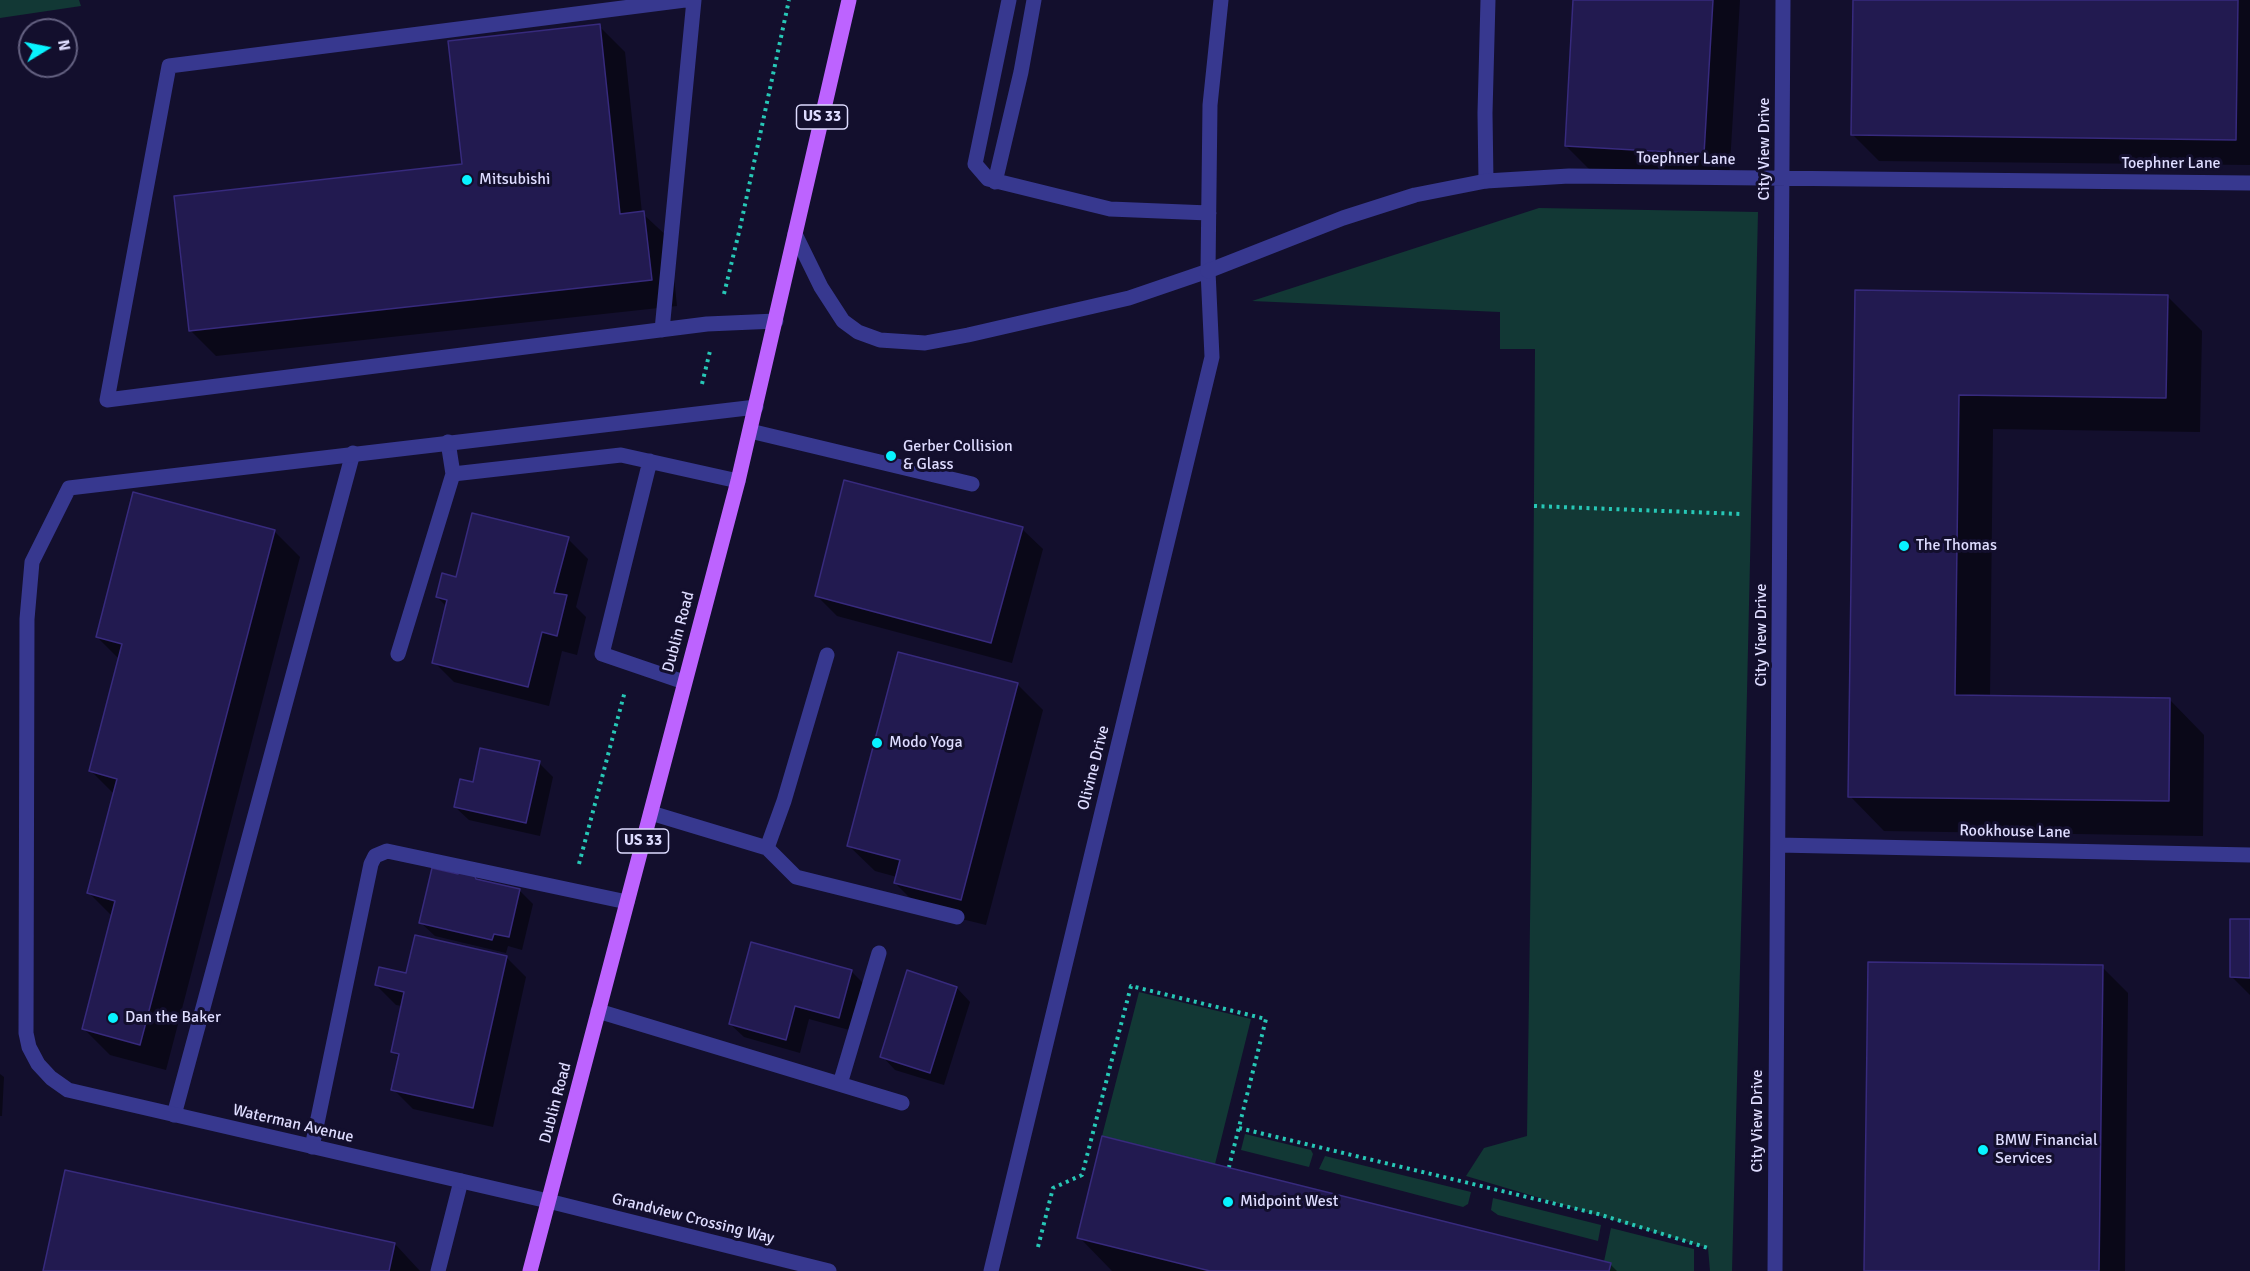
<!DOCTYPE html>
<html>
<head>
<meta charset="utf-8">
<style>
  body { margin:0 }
  #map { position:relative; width:2250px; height:1271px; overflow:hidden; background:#130f2d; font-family:Signika,sans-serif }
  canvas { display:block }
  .north { position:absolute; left:18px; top:18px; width:60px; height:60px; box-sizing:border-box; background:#130f2d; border:2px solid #646181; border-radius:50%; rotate:80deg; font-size:16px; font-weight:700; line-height:24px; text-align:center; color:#dedcff }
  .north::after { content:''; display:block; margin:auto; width:21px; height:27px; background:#08f3ff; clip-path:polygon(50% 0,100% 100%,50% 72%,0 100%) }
</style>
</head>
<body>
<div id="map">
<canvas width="2250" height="1271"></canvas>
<div class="north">N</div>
</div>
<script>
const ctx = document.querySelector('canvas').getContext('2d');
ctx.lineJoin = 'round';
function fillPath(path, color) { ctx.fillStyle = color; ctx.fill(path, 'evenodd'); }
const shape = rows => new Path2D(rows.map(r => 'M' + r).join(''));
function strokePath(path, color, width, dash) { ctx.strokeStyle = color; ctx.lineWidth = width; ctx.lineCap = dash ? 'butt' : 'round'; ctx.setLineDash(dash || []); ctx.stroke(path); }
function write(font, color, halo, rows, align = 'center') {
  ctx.font = font + ' Signika,sans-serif'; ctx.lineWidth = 6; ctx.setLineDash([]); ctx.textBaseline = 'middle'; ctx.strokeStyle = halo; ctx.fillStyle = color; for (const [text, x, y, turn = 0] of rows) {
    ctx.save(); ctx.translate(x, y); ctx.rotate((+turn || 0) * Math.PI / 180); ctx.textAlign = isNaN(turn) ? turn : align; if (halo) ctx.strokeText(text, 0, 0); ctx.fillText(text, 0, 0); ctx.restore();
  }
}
const green = shape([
  [0,0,79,0,81,6,0,18],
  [1539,208,1758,212,1745,779,1732,1271,1710,1271,1708,1248,1466,1176,1484,1148,1527,1136,1532,781,1535,349,1500,349,1500,312,1252,301],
  [1139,992,1251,1019,1215,1164,1102,1136],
  [1245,1134,1311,1150,1313,1154,1309,1167,1241,1150],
  [1325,1156,1471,1192,1468,1204,1463,1207,1319,1169],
  [1493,1198,1601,1225,1598,1241,1498,1215,1491,1210],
  [1611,1228,1694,1249,1694,1271,1602,1271]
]);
const shadow = shape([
  [1575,0,1740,0,1729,180,1592,172,1566,146],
  [1854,0,2250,0,2250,165,1879,161,1853,135],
  [599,26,625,52,642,213,670,239,677,306,216,356,190,330,463,166],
  [1856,291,2167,296,2202,331,2200,432,1993,429,1990,697,2170,700,2204,735,2203,836,1884,831,1850,796],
  [1022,529,1043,549,1012,663,837,616,817,596],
  [274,531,300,557,166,1070,110,1055,84,1029,113,917,89,893,115,795,91,771,120,660,97,637],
  [568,539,588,559,576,607,586,617,577,655,562,651,549,706,454,682,434,662,447,607,437,597,457,578],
  [1017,684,1043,710,986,925,921,909,895,883,897,877,875,871,849,846],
  [539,763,553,777,540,836,469,820,455,807,474,784],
  [474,876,479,881,520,891,533,904,522,950,508,946,506,953,435,936,421,923],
  [2250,920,2250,995,2231,976],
  [506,957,526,977,493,1127,413,1109,393,1089,400,1058,393,1052,402,1006,396,1005,376,985,407,975],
  [2102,967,2128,993,2125,1271,1866,1271],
  [851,971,865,985,853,1031,809,1019,800,1053,744,1037,730,1024],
  [957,988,970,1002,944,1085,895,1070,882,1056],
  [0,1074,4,1077,2,1116,0,1116],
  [1079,1237,1610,1264,1617,1271,1112,1271],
  [395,1244,420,1271,44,1271]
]);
const building = shape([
  [1573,0,1713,0,1704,154,1565,146,1573,0],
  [1853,0,2238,0,2236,140,1851,135,1853,0],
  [600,24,620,214,644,211,652,280,189,331,174,196,462,164,448,41,600,24],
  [1855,290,2168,295,2166,398,1959,395,1955,695,2170,698,2169,801,1848,797,1855,290],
  [844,480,1023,527,991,643,815,596,844,480],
  [133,492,275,530,140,1045,82,1029,115,901,87,893,117,779,89,771,122,644,96,637,133,492],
  [472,513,569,537,554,593,567,595,557,636,542,632,528,687,432,663,447,600,436,597,442,573,456,577,472,513],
  [898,652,1018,683,961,900,894,883,900,860,847,846,898,652],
  [480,748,540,761,526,823,454,807,460,779,473,782,480,748],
  [432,868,458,874,462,871,474,874,476,879,520,889,509,937,494,934,492,940,419,923,432,868],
  [2230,919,2250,919,2250,978,2230,977,2230,919],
  [415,935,507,956,473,1108,391,1090,399,1054,391,1052,404,992,375,985,379,967,406,973,415,935],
  [751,942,852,970,839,1018,795,1006,786,1040,729,1024,751,942],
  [1868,962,2103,965,2099,1271,1864,1271,1868,962],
  [907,970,957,987,930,1073,880,1057,907,970],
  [1102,1136,1611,1263,1609,1271,1210,1271,1077,1238,1102,1136],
  [65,1170,395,1243,389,1271,43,1271,65,1170]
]);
const path = shape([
  [724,294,740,228,789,0],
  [702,384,710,351],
  [1534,506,1741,514],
  [579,864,625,691],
  [1239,1128,1598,1214,1708,1248],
  [1038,1247,1053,1188,1082,1175,1131,986,1266,1019,1229,1167]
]);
const lane = shape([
  [685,0,169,66,107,400,707,324,776,321],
  [1009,0,975,164,988,179,1110,209,1209,213],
  [1486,181,1485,113,1488,0],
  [995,182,1021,72,1034,0],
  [795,234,821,287,843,321,858,332,880,340,925,343,968,335,1129,298,1208,271],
  [662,330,694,0],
  [750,431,972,484],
  [448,442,453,474],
  [650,461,602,654,684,682],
  [398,654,453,474,621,455,738,481],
  [651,813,767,848,784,801,827,655],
  [767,848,796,877,957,917],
  [598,1011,902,1103],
  [840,1084,879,953],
  [174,1115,353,453],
  [312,1147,371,864,375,856,387,851,627,902],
  [438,1271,461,1181],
  [991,1271,1212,357,1208,271,1210,105,1221,0]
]);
const street = shape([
  [1208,271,1343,218,1415,195,1486,181,1569,176,2250,183],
  [756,407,69,488,32,562,27,619,26,1033,29,1047,38,1064,51,1078,68,1090,548,1201,829,1271],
  [1778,845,2250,855],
  [1775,1271,1783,0]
]);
const primary = shape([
  [530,1271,738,481,849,0]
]);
const markers = [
  [467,180,6,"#08f3ff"],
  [891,456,6,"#08f3ff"],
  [1904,546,6,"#08f3ff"],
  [877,743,6,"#08f3ff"],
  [113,1018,6,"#08f3ff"],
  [1983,1150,6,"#08f3ff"],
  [1228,1202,6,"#08f3ff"]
];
const shields = [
  [822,117,51],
  [643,841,51]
];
const shieldNames = [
  ["US 33",822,117],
  ["US 33",643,841]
];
const streetNames = [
  ["City View Drive",1765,149,-90],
  ["Toephner Lane",1686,159,1],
  ["Toephner Lane",2171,164],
  ["Dublin Road",679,632,-75],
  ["City View Drive",1762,635,-90],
  ["Olivine Drive",1094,768,-76],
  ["Rookhouse Lane",2015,832,1],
  ["Dublin Road",556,1103,-75],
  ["City View Drive",1758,1121,-90],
  ["Waterman Avenue",293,1124,13],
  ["Grandview Crossing Way",693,1219,14]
];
const poiNames = [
  ["Mitsubishi",479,180],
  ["Gerber Collision",903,447],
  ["& Glass",903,465],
  ["The Thomas",1916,546],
  ["Modo Yoga",889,743],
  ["Dan the Baker",125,1018],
  ["BMW Financial",1995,1141],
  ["Services",1995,1159],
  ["Midpoint West",1240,1202]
];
fillPath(green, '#123835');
fillPath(shadow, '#0007');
fillPath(building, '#221a50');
strokePath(building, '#372a7d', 1.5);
strokePath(path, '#27c7b6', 4, [3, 4.5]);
strokePath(lane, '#37388f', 15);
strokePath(street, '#37388f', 15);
strokePath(primary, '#bd63ff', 15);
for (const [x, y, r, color] of markers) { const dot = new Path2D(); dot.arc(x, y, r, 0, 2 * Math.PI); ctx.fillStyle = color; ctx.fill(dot); strokePath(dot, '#130f2d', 2); }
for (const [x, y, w] of shields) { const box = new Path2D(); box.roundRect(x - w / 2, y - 12, w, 24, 4.5); ctx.fillStyle = '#130f2d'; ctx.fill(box); strokePath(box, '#dedcff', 1.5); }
write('bold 15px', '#dedcff', null, shieldNames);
write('16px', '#dedcff', '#130f2d', streetNames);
write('16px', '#dedcff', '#130f2d', poiNames, 'left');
</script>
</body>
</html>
